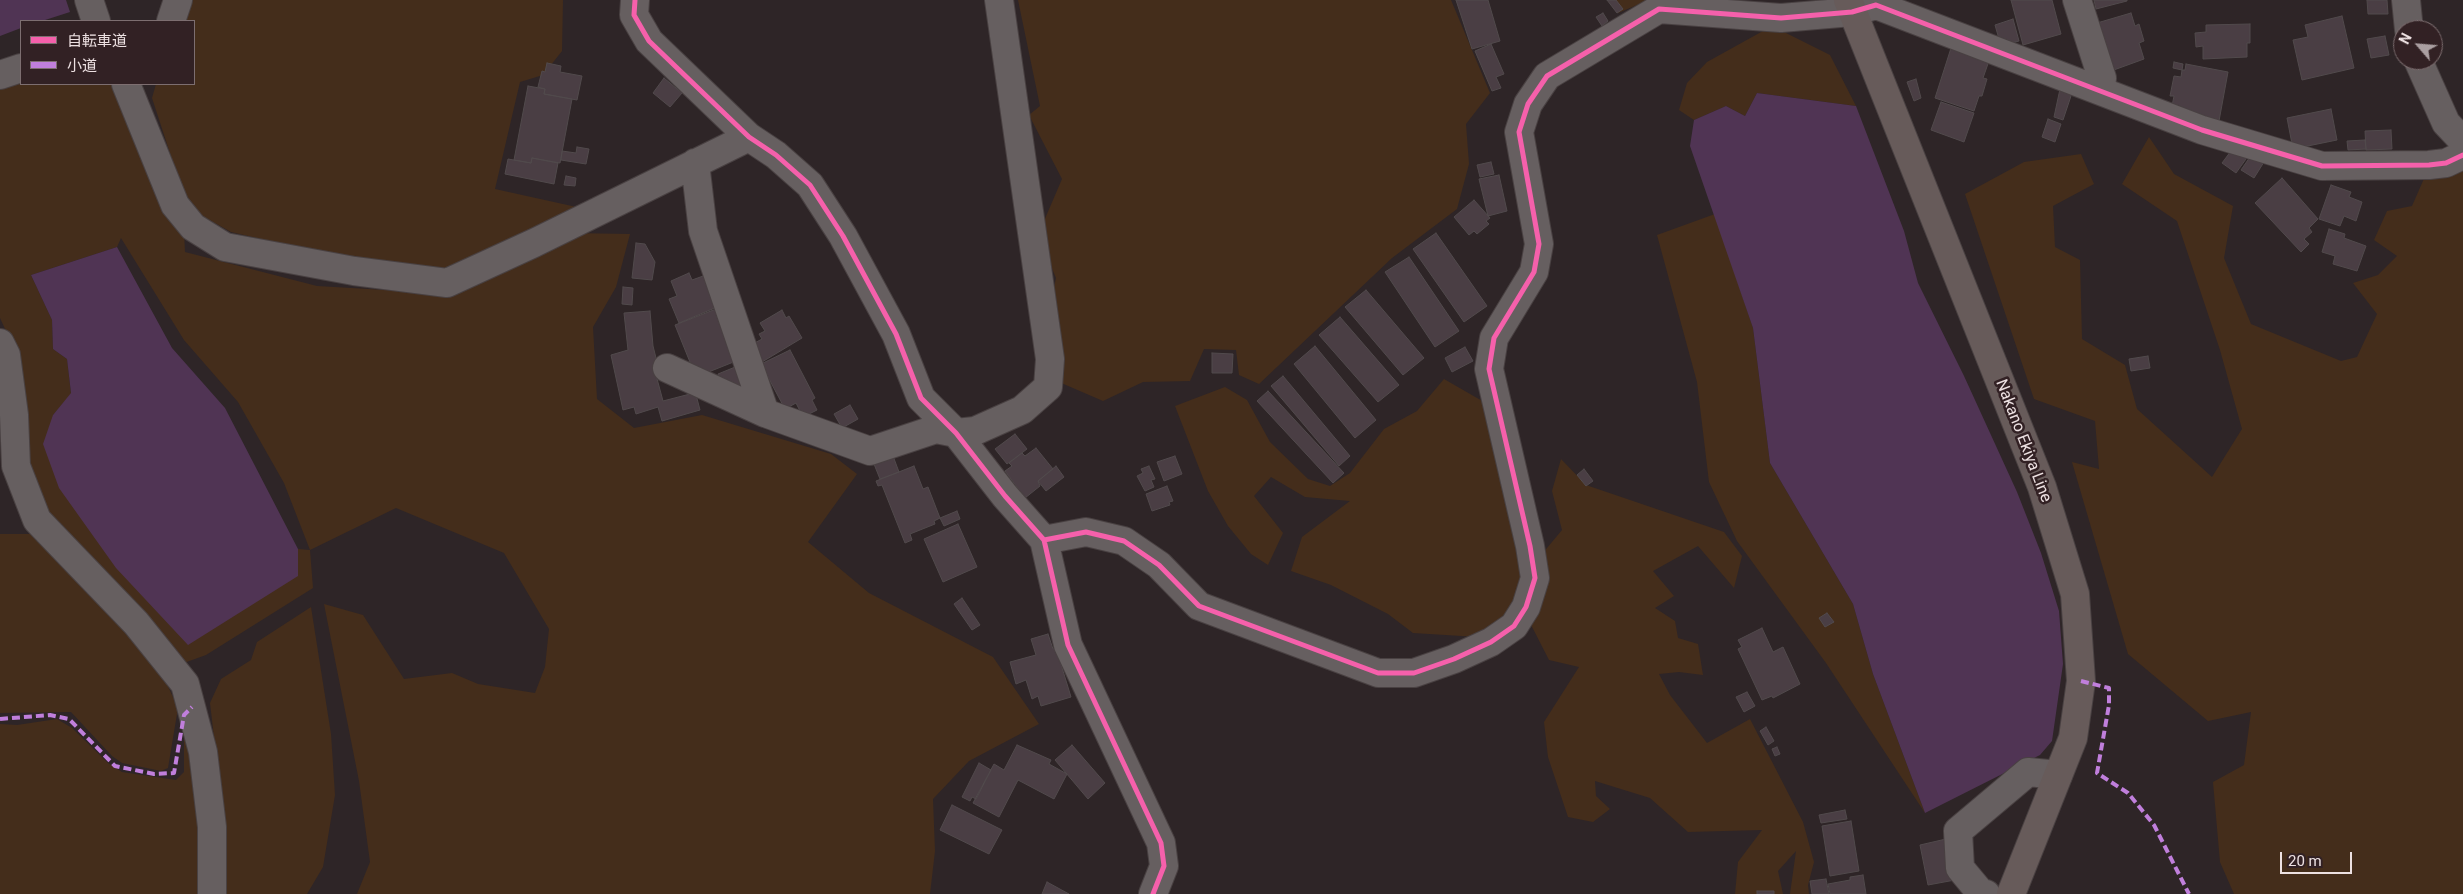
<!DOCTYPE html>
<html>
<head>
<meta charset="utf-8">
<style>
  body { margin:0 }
  #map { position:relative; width:2463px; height:894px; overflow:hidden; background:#2e2527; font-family:Roboto,"Noto Sans JP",sans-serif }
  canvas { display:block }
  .legend { position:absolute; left:20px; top:20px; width:175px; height:65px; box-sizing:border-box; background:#322124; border:1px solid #7d6e70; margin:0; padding:6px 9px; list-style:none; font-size:15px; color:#ede1e2 }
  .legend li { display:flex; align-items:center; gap:10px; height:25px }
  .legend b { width:25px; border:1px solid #7d6e70 }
  .north { position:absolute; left:2393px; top:20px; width:50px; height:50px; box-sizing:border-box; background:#322124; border:1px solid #7d6e70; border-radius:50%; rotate:297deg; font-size:14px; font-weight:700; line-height:20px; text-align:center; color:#ede1e2 }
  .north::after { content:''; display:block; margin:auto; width:18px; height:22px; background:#aa9fa1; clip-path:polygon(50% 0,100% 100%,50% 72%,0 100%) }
  .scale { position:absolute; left:2280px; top:852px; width:72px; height:22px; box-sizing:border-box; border:2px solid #ede1e2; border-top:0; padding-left:6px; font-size:15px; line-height:18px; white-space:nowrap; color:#ede1e2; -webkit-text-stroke:4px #322124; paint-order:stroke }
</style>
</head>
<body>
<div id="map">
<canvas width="2463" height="894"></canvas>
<ul class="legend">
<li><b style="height:6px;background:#f560ab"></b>自転車道</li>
<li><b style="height:6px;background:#c07fdc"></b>小道</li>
</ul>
<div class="north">N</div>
<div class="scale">20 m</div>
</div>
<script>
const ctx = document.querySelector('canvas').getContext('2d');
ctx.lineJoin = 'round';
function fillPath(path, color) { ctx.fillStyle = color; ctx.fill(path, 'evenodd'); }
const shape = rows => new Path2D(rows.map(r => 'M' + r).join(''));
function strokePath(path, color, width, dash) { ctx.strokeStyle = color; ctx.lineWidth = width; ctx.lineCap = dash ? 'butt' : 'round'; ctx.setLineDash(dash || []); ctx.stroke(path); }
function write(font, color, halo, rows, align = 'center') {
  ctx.font = font + ' Roboto,sans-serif'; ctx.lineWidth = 5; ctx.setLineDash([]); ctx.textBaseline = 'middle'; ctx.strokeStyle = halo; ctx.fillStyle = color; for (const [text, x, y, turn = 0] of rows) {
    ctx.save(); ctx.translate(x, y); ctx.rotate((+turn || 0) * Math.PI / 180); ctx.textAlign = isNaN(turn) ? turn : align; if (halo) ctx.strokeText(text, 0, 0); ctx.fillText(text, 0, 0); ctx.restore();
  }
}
const green = shape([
  [183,0,563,0,562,51,543,75,520,82,495,189,581,208,438,275,377,266,231,232,188,208,152,98,156,84,194,84,194,21,176,21],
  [1018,0,1451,0,1490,93,1466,124,1469,164,1457,209,1392,258,1259,384,1239,375,1236,350,1204,349,1190,381,1143,382,1103,401,1059,382,1050,307,1056,278,1038,235,1062,179,1029,115,1040,106],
  [1607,0,1649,0,1618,13],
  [1772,26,1830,55,1856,106,1757,93,1745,116,1726,106,1694,120,1679,110,1687,83,1707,62],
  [21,75,21,84,116,84,184,232,185,252,317,286,453,294,569,233,630,234,616,287,593,327,597,399,634,428,702,415,831,454,857,474,808,542,869,593,993,657,1039,724,969,761,933,799,935,851,930,894,357,894,370,862,359,781,324,604,363,615,404,679,452,673,478,684,535,693,545,667,549,629,504,553,396,508,310,550,313,588,206,655,181,664,48,515,27,475,13,346,0,318,0,83],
  [121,238,184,340,238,402,284,483,310,550,298,549,298,576,53,415,71,394,67,359,53,349,52,320,31,275,117,247],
  [2149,137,2174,174,2233,206,2224,258,2251,324,2341,361,2357,357,2377,314,2353,283,2378,275,2397,256,2374,240,2387,211,2412,206,2426,174,2463,168,2463,894,2234,894,2220,862,2213,782,2244,765,2251,712,2208,721,2128,654,2072,462,2099,469,2095,421,2034,399,1965,194,2024,162,2081,154,2094,184,2053,206,2055,247,2080,260,2082,339,2125,365,2137,409,2212,477,2242,429,2220,350,2177,221,2122,184],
  [1715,214,1753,328,1770,463,1853,604,1873,674,1925,813,1826,663,1737,541,1709,482,1697,382,1657,235],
  [1444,379,1484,402,1523,572,1516,603,1498,628,1478,637,1413,633,1388,614,1331,585,1291,571,1302,537,1350,501,1305,497,1271,477,1254,496,1283,533,1268,565,1251,554,1228,526,1208,491,1175,406,1225,387,1247,400,1270,442,1308,479,1330,486,1350,473,1384,429,1417,411],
  [1561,459,1586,485,1724,532,1742,556,1734,588,1698,546,1653,571,1674,596,1655,608,1675,621,1678,638,1698,644,1703,675,1679,672,1659,674,1670,695,1707,743,1750,719,1803,822,1814,862,1808,885,1809,894,1790,894,1796,851,1778,871,1783,894,1735,894,1738,862,1762,830,1688,832,1650,798,1595,781,1596,796,1610,809,1593,822,1568,817,1548,757,1544,722,1579,667,1549,660,1528,619,1542,554,1562,530,1552,491],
  [0,534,39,534,140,644,166,682,178,708,168,768,161,771,122,763,112,756,71,712,0,713],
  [311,607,331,734,335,795,323,867,307,894,225,894,227,882,223,814,210,703,221,679,251,660,257,642],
  [57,719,72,728,108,763,122,772,176,780,184,772,184,726,190,726,205,894,0,894,0,724,17,725]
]);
const water = shape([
  [0,0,66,0,70,12,42,21,21,21,21,28,0,36],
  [1757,93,1856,106,1904,231,1918,283,1964,376,2017,492,2041,553,2059,611,2063,664,2052,741,2040,755,1925,813,1873,674,1853,604,1770,463,1753,328,1690,146,1694,120,1726,106,1745,116],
  [117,247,172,348,225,408,298,549,298,576,188,645,116,568,59,488,43,444,53,415,71,393,67,359,53,349,52,320,31,275]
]);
const building = shape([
  [1456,0,1488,0,1500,41,1472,49,1456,0],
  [1607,0,1616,0,1623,9,1617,13,1607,0],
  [2011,0,2052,0,2061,34,2023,45,2011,0],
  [2094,0,2127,0,2127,1,2096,9,2094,0],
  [2367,0,2387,0,2388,14,2368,14,2367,0],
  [1603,13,1608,21,1602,26,1596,17,1603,13],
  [2131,13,2135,26,2139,24,2144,41,2139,43,2144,59,2111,71,2097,23,2131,13],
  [2342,16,2354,68,2302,80,2293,40,2308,37,2305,25,2342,16],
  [2013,19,2019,41,2001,46,1995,25,2013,19],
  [2250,24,2250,43,2247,43,2247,57,2203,59,2203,46,2196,47,2195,33,2206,32,2206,25,2250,24],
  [2385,36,2389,55,2371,58,2367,39,2385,36],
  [1491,44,1504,74,1496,77,1501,88,1492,91,1475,51,1491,44],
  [1952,45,1990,58,1983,78,1987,79,1982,96,1979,96,1974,111,1935,98,1952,45],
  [2174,62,2183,64,2182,70,2173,68,2174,62],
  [547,63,561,66,560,72,582,76,577,100,544,94,545,89,538,87,542,71,545,72,547,63],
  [2186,64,2228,72,2219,121,2171,111,2174,96,2170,96,2174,76,2181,77,2182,70,2185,70,2186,64],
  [664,78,682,93,670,107,653,93,664,78],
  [1916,79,1921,98,1914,101,1907,82,1916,79],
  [528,86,545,89,544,94,572,99,560,163,532,158,531,163,514,160,528,86],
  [2060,89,2072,93,2063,120,2054,117,2060,89],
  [1941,102,1974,113,1964,142,1931,130,1941,102],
  [2331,109,2337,140,2293,149,2287,118,2331,109],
  [2048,119,2061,124,2055,142,2042,137,2048,119],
  [2391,130,2392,149,2366,150,2365,131,2391,130],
  [2365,140,2366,149,2348,150,2347,141,2365,140],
  [577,147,589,149,586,164,561,160,562,151,576,153,577,147],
  [2234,147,2251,152,2236,173,2222,163,2234,147],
  [2252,154,2264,162,2254,178,2241,170,2252,154],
  [532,158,558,163,554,184,505,174,508,159,531,163,532,158],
  [1491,162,1494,174,1480,177,1477,165,1491,162],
  [1499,175,1507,211,1488,216,1479,179,1499,175],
  [566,176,576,178,575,186,564,185,566,176],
  [2282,178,2318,219,2309,228,2312,232,2304,239,2309,244,2301,252,2255,203,2282,178],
  [2331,185,2351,192,2349,197,2362,202,2356,221,2344,216,2340,226,2319,219,2331,185],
  [1474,200,1490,218,1486,221,1489,224,1477,234,1474,231,1469,235,1454,217,1474,200],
  [2329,229,2345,234,2344,238,2366,246,2357,271,2333,264,2335,256,2322,252,2329,229],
  [1436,233,1487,306,1464,322,1413,249,1436,233],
  [636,243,645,244,655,262,652,280,632,278,636,243],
  [1409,257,1459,331,1435,347,1385,272,1409,257],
  [689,273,692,280,706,275,722,305,679,323,669,299,677,296,671,281,689,273],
  [623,287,633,288,632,305,622,304,623,287],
  [1366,290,1424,358,1403,375,1345,307,1366,290],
  [716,309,736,361,696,377,675,325,716,309],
  [782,310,786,318,789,316,802,338,762,362,751,345,762,339,759,334,765,331,760,323,782,310],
  [650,311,653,346,660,374,656,375,663,401,690,394,694,387,700,410,662,421,658,407,636,414,634,407,623,410,611,355,628,350,624,313,650,311],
  [1340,317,1399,385,1378,402,1319,335,1340,317],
  [1315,346,1376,420,1355,438,1294,364,1315,346],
  [1465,347,1473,361,1452,372,1445,358,1465,347],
  [790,350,815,398,812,400,817,410,803,417,796,403,785,409,761,364,790,350],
  [1212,353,1233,354,1232,373,1212,373,1212,353],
  [2148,356,2150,368,2131,371,2129,359,2148,356],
  [745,363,752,382,724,393,718,374,745,363],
  [1283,376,1350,456,1339,466,1271,386,1283,376],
  [1268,391,1344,473,1333,483,1257,401,1268,391],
  [850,405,858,419,842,428,834,414,850,405],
  [1015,434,1027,449,1007,464,995,449,1015,434],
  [1036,448,1053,469,1038,481,1040,486,1025,498,1005,471,1012,466,1009,463,1022,453,1025,456,1036,448],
  [893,456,899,472,880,479,874,464,893,456],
  [1175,456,1182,474,1164,481,1157,462,1175,456],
  [914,466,923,489,928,487,940,518,934,521,935,524,910,534,912,540,905,543,882,485,878,486,876,481,914,466],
  [1056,466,1064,477,1046,491,1038,481,1056,466],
  [1149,466,1155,479,1151,480,1154,487,1145,491,1137,476,1143,473,1141,469,1149,466],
  [1584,469,1593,481,1586,486,1577,475,1584,469],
  [1167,486,1173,501,1169,502,1170,505,1152,511,1146,494,1167,486],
  [957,511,960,519,944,526,940,518,957,511],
  [958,524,977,567,943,582,924,539,958,524],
  [962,598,980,625,972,630,954,604,962,598],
  [1827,613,1834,622,1825,627,1819,618,1827,613],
  [1762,628,1773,652,1783,647,1800,684,1773,698,1772,696,1762,700,1738,649,1742,647,1738,640,1762,628],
  [1048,634,1053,649,1056,648,1071,697,1041,706,1038,696,1032,699,1026,680,1016,684,1010,662,1036,655,1031,639,1048,634],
  [1747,692,1755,706,1744,712,1736,697,1747,692],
  [1766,727,1774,741,1768,745,1760,731,1766,727],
  [1017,745,1051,760,1049,764,1067,774,1054,799,1018,780,999,817,973,803,994,764,1004,770,1017,745],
  [1072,745,1105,783,1088,799,1055,760,1072,745],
  [1777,747,1780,754,1775,756,1772,749,1777,747],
  [979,763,991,770,976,799,972,797,970,801,962,797,979,763],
  [952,805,1002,830,989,854,940,830,952,805],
  [1845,810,1847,819,1821,823,1819,815,1845,810],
  [1851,821,1859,871,1830,876,1822,826,1851,821],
  [1946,839,1955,880,1928,885,1920,845,1946,839],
  [1863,875,1866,894,1830,894,1828,884,1850,880,1850,877,1863,875],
  [1826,879,1829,894,1812,894,1810,881,1826,879],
  [1047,882,1069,894,1042,894,1047,882],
  [1757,891,1774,891,1774,894,1757,894,1757,891]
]);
const minor = shape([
  [89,0,96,21],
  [635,0,634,15,649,41,749,137,776,155,810,185,843,236,896,334,921,398,956,433,1005,496,1044,540,1068,645,1161,843,1164,866,1153,894],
  [2077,0,2102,78,2101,90],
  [2406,0,2409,30],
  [171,21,178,0],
  [2418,60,2446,123,2463,141],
  [0,75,21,68],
  [126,84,175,205,193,227,225,247,354,271,447,283,534,243,749,137],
  [695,163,703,231,765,413],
  [0,343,6,355,14,415,16,466,37,520,136,623,185,684,203,752,212,827,212,894],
  [667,368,765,413,870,451,936,429,956,433,975,431,1022,410,1048,387,1050,359,999,0],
  [1044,540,1086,532,1124,541,1159,565,1199,606,1378,673,1414,673,1454,659,1491,642,1514,626,1526,607,1535,578,1530,546,1489,369,1494,338,1534,272,1539,244,1519,132,1528,104,1547,76,1659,9,1781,18,1852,12,1876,5,2202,130,2322,166,2429,165,2446,163,2463,155],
  [1986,894,1980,892,1960,868,1958,831,2028,772,2058,775]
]);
const major = shape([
  [1848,0,2042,487,2075,594,2081,681,2073,738,2011,894]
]);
const quiet = shape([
  [2081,681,2109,688,2109,705,2097,773,2128,793,2154,825,2189,894],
  [0,719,50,715,69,719,115,766,154,774,174,773,184,715,192,707]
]);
const cycleway = shape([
  [635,0,634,15,649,41,749,137,776,155,810,185,843,236,896,334,921,398,956,433,1005,496,1044,540,1068,645,1161,843,1164,866,1153,894],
  [1044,540,1086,532,1124,541,1159,565,1199,606,1378,673,1414,673,1454,659,1491,642,1514,626,1526,607,1535,578,1530,546,1489,369,1494,338,1534,272,1539,244,1519,132,1528,104,1547,76,1659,9,1781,18,1852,12,1876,5,2202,130,2322,166,2429,165,2446,163,2463,155]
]);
const streetNames = [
  ["Nakano Ekiya Line",2023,441,69]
];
fillPath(green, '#442d1b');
fillPath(water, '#503454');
fillPath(building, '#4a3e44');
strokePath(building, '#514a4c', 1);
strokePath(minor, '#494142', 30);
strokePath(major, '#494142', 30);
strokePath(minor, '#665f60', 28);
strokePath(major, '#675b5a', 28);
strokePath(quiet, '#c07fdc', 4, [8, 4]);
strokePath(cycleway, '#f560ab', 5);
write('16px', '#ede1e2', '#322124', streetNames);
</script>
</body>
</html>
